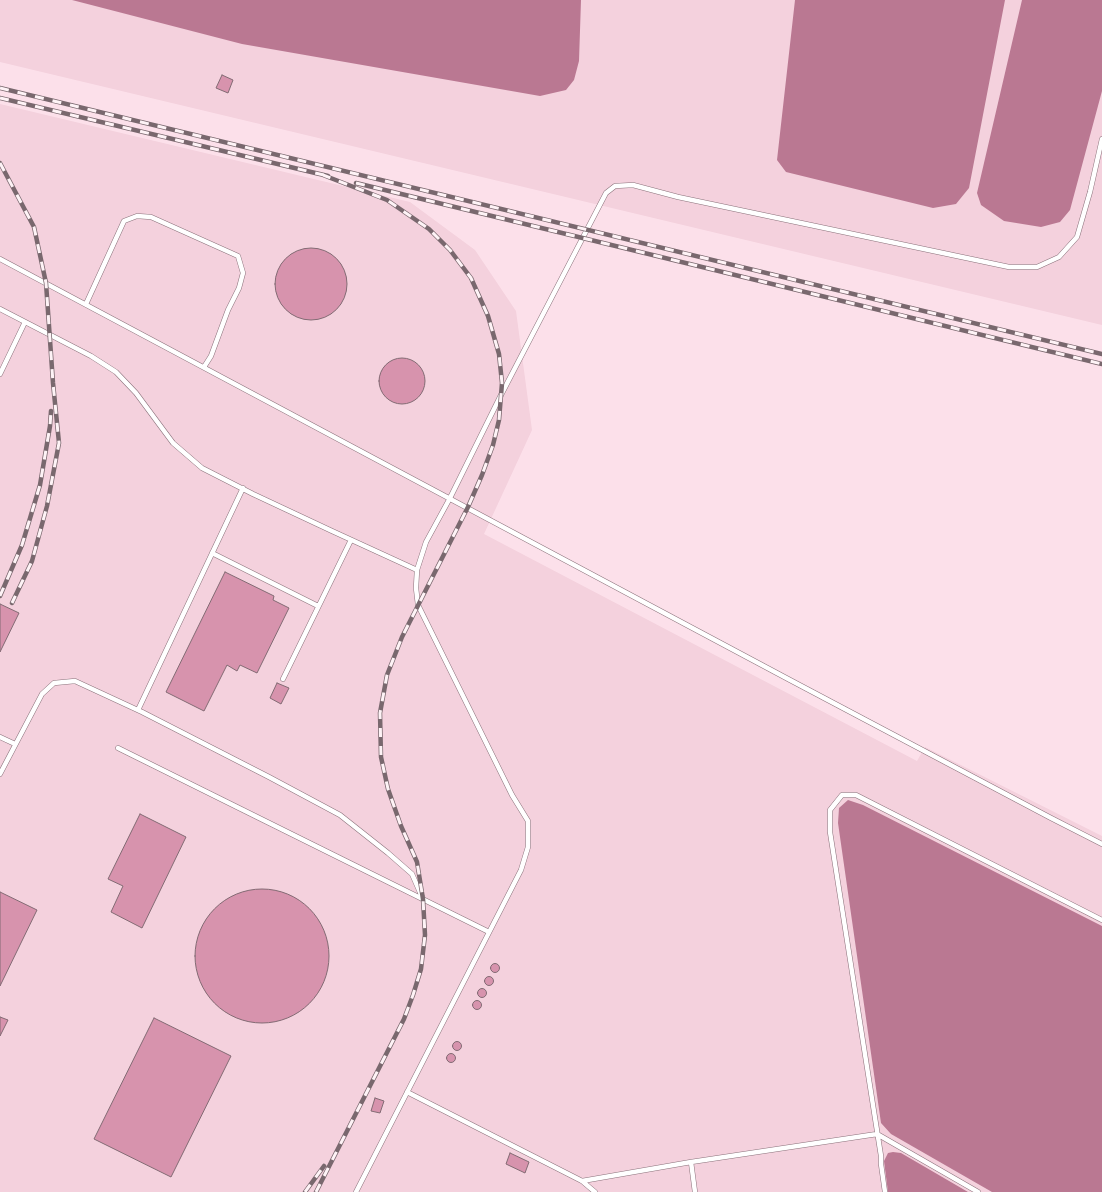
<!DOCTYPE html>
<html>
<head>
<meta charset="utf-8">
<style>
  body { margin:0 }
  canvas { display:block; background:#fce0ea }
</style>
</head>
<body>
<canvas width="1102" height="1192"></canvas>
<script>
const ctx = document.querySelector('canvas').getContext('2d');
ctx.lineJoin = 'round';
function fillPath(path, color) { ctx.fillStyle = color; ctx.fill(path, 'evenodd'); }
const shape = rows => new Path2D(rows.map(r => 'M' + r).join(''));
function strokePath(path, color, width, dash) { ctx.strokeStyle = color; ctx.lineWidth = width; ctx.lineCap = dash ? 'butt' : 'round'; ctx.setLineDash(dash || []); ctx.stroke(path); }
const built = shape([
  [0,0,1102,0,1102,325,0,62],
  [0,104,410,202,475,250,516,311,532,430,484,534,917,761,925,747,1102,836,1102,1192,0,1192]
]);
const water = shape([
  [72,0,581,0,579,61,574,80,566,90,540,96,242,44],
  [795,0,1005,0,969,188,956,204,933,208,786,172,777,160],
  [1022,0,1102,0,1102,91,1070,210,1060,222,1041,227,1004,221,981,205,977,193],
  [848,800,863,805,1102,926,1102,1192,992,1192,891,1134,881,1123,838,823,839,808],
  [893,1152,901,1153,968,1192,888,1192,884,1161,888,1153]
]);
const building = shape([
  [222,75,233,80,228,93,216,88,222,75],
  '275 284a36 36 0 1 1 72 0a36 36 0 1 1-72 0Z',
  '379 381a23 23 0 1 1 46 0a23 23 0 1 1-46 0Z',
  [225,572,274,596,273,600,289,608,257,673,240,665,237,671,227,665,204,711,166,692,225,572],
  [0,604,19,613,0,652,0,604],
  [277,683,289,688,281,704,270,698,277,683],
  [140,814,186,837,142,928,111,912,123,886,108,879,140,814],
  '195 956a67 67 0 1 1 134 0a67 67 0 1 1-134 0Z',
  [0,892,37,910,0,986,0,892],
  '490.5 968a4.5 4.5 0 1 1 9 0a4.5 4.5 0 1 1-9 0Z',
  '484.5 981a4.5 4.5 0 1 1 9 0a4.5 4.5 0 1 1-9 0Z',
  '477.5 993a4.5 4.5 0 1 1 9 0a4.5 4.5 0 1 1-9 0Z',
  '472.5 1005a4.5 4.5 0 1 1 9 0a4.5 4.5 0 1 1-9 0Z',
  [0,1017,8,1020,0,1036,0,1017],
  [154,1018,231,1056,171,1177,94,1139,154,1018],
  '452.5 1046a4.5 4.5 0 1 1 9 0a4.5 4.5 0 1 1-9 0Z',
  '446.5 1058a4.5 4.5 0 1 1 9 0a4.5 4.5 0 1 1-9 0Z',
  [375,1098,384,1101,380,1113,371,1111,375,1098],
  [510,1153,529,1162,525,1173,506,1164,510,1153]
]);
const lane = shape([
  [0,259,790,680,1051,818,1102,844],
  [86,304,124,221,137,216,151,217,238,256,243,273,239,288,228,310,211,356,204,367],
  [0,309,91,356,116,372,136,393,173,443,202,468,253,494,332,531,417,570],
  [0,374,25,322],
  [212,553,318,606],
  [283,679,351,540],
  [138,710,243,488],
  [0,737,15,744],
  [118,748,489,932],
  [0,774,42,694,54,683,75,681,142,712,269,777,340,815,388,853,412,874,423,899],
  [407,1092,582,1181,595,1192],
  [691,1162,695,1192],
  [582,1181,691,1162,877,1134,978,1192],
  [356,1192,521,870,528,847,528,821,512,795,418,605,416,588,417,570,426,542,450,498,501,395,606,193,615,186,633,185,678,197,1009,267,1037,267,1059,257,1077,237,1090,192,1102,139],
  [885,1192,881,1164,881,1156,830,832,830,810,842,795,856,795,1102,920]
]);
const rail = shape([
  [0,88,1102,354],
  [0,98,328,176],
  [0,163,34,227,46,283,53,383,59,443,47,506,32,561,12,603],
  [356,183,1102,364],
  [0,596,22,545,40,485,50,426,51,411],
  [305,1192,324,1166],
  [316,1192,404,1019,413,995,421,969,425,935,423,899,417,862,401,826,388,789,381,757,380,713,387,675,402,637,468,507,482,475,493,445,499,420,502,383,499,354,488,316,471,278,450,250,429,229,387,200,323,175]
]);
fillPath(built, '#f4d1dd');
fillPath(water, '#ba7892');
fillPath(building, '#d793ad');
strokePath(building, '#836b74', 1);
strokePath(lane, '#8b727b', 5.5);
strokePath(lane, '#fff', 4.5);
strokePath(rail, '#79686e', 4.5);
strokePath(rail, '#fef3f6', 3, [9]);
</script>
</body>
</html>
